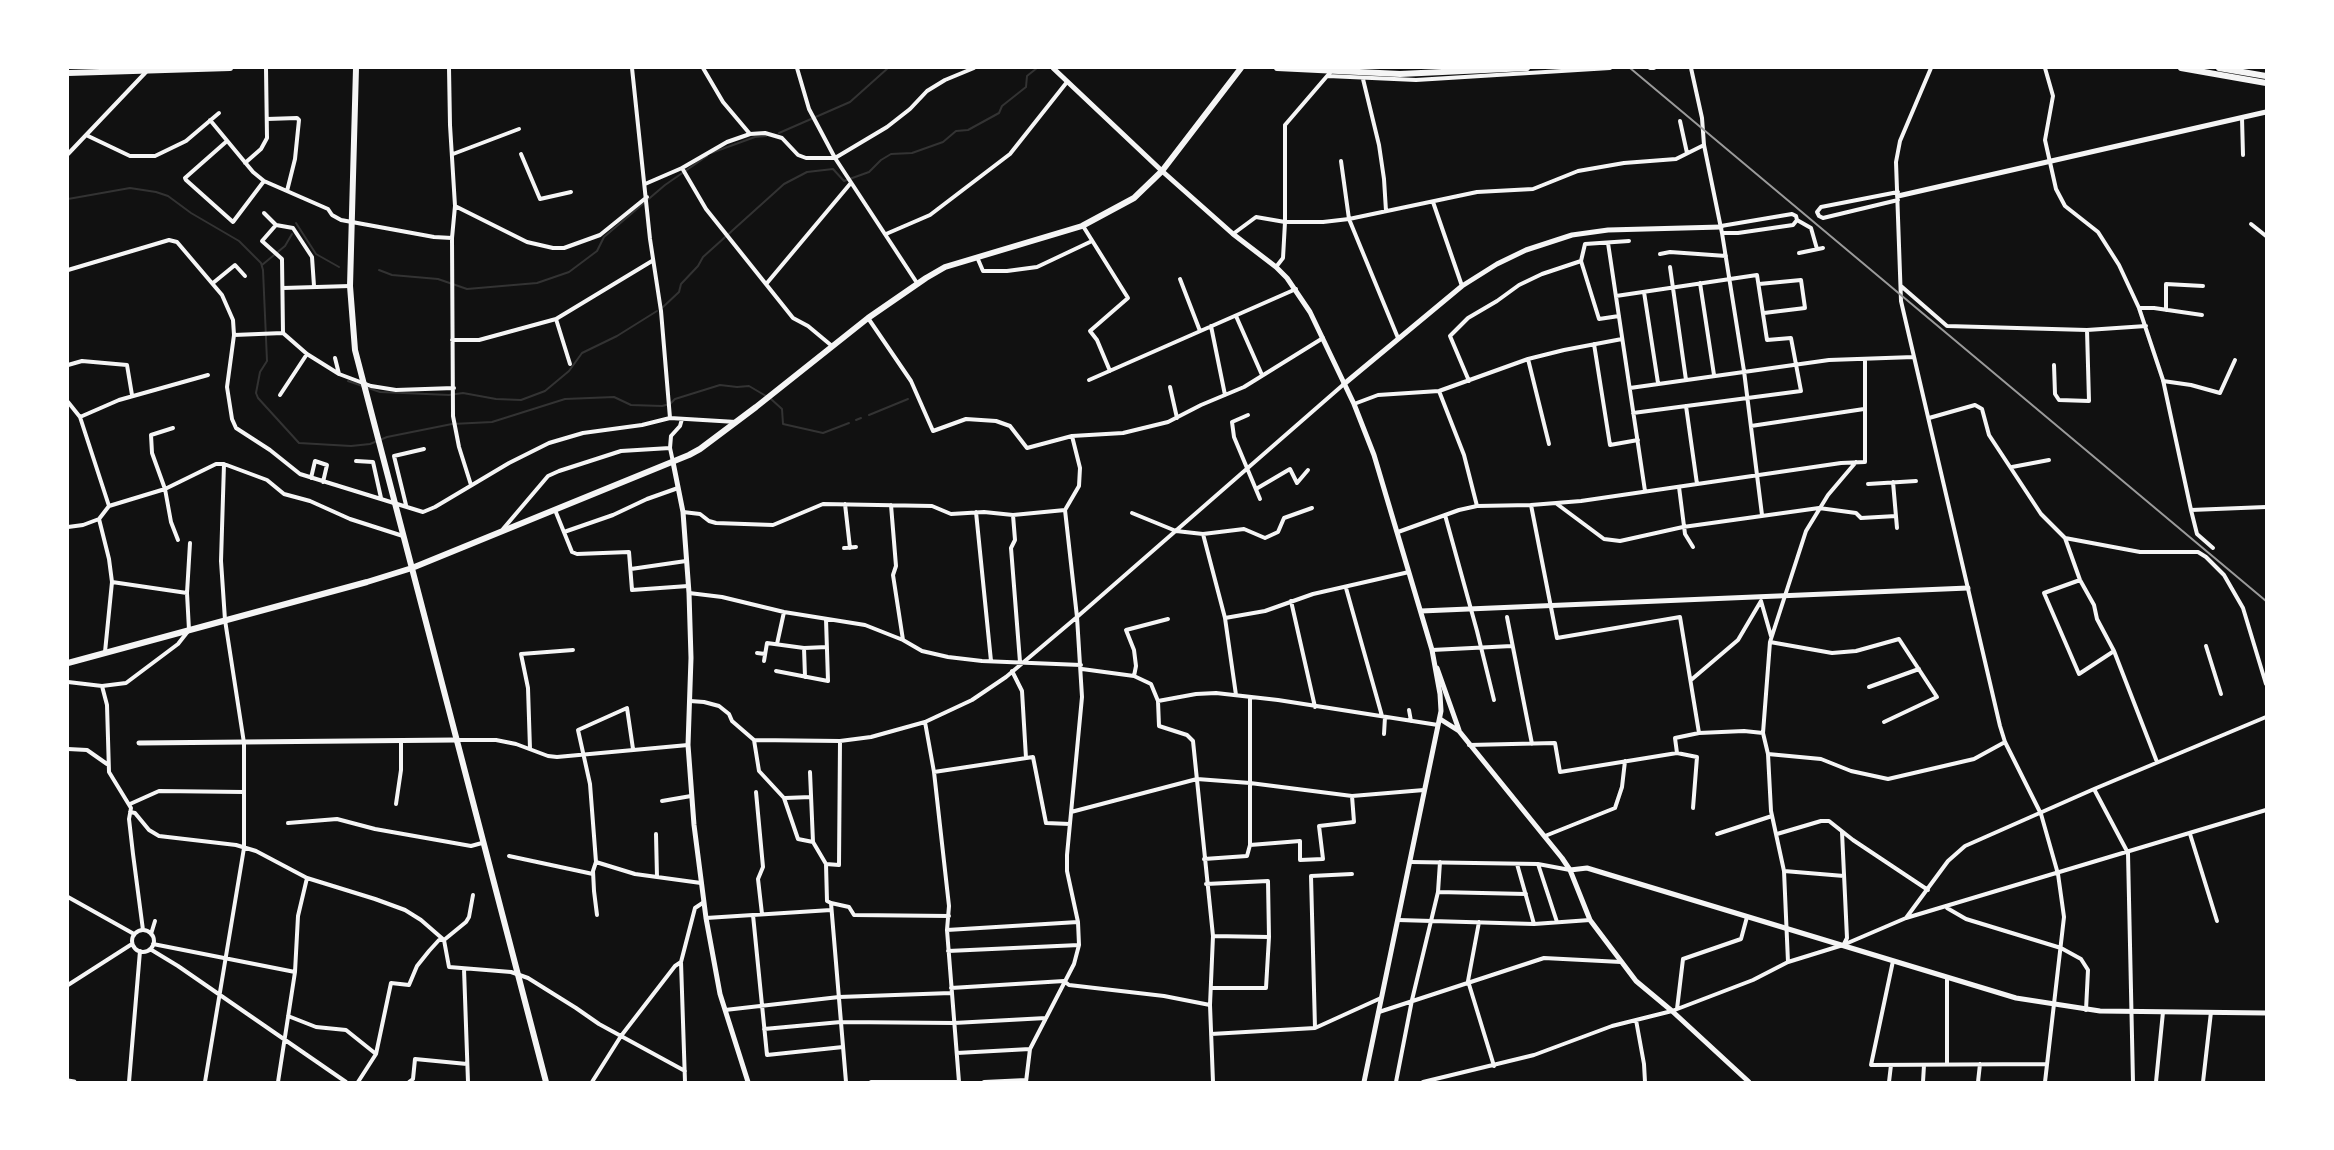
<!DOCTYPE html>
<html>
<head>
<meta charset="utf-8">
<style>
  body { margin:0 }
  #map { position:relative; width:2334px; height:1150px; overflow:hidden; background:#111; font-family:"Titillium Web",sans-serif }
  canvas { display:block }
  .frame { position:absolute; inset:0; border:69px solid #fff; pointer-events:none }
</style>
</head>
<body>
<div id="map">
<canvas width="2334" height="1150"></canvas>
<div class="frame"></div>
</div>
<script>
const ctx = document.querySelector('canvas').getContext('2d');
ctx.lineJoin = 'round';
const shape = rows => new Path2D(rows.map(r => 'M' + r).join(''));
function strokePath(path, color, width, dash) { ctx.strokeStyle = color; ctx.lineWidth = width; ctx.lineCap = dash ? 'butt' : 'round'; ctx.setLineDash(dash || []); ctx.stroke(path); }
const stream = shape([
  [779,133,850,102,888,68],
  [711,153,755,137,766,136],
  [68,199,130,188,156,192,168,196,191,213,239,241,261,263,263,270,267,361,260,372,256,393,258,398,299,443,351,446,370,444,387,437,452,424,492,422,565,399,614,397,631,405,662,406,670,404,675,399,720,385,737,387,749,386,766,396],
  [296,223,316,254,339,267],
  [262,265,285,246,292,234],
  [379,270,392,275,438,279,467,289,537,283,569,272,597,251,604,237,665,185,707,156],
  [663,307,679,292,681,284,698,266,703,257,784,184,807,172,833,169,844,181,869,172,881,160,891,154,912,153,943,142,956,131,968,130,999,113,1002,106,1026,87,1027,76,1037,68],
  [348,381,380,392,449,395,463,393,496,399,521,400,545,391,569,371,582,353,617,336,657,311],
  [771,399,782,409,783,424,823,433,849,423],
  [869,415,908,399],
  [856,420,861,418]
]);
const minor = shape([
  [449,68,450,125,455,206,452,238,453,416,459,447,471,485],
  [632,68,650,239,661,311,670,418],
  [703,68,723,102,750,134],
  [797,68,809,109,835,158,917,283],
  [1650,68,1654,68],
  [1691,68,1702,118,1704,145,1722,233,1744,371,1762,515],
  [1931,68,1900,141,1896,162,1901,301,2000,726,2005,742,2041,814,2058,874,2064,917,2045,1082],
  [2045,68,2053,96,2045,140,2056,189,2065,206,2098,232,2119,265,2139,308,2163,380,2191,510,2266,507],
  [1328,76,1416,80,1610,68],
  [1363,79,1379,145,1384,179,1386,211],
  [2242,118,2243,155],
  [267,119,297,118,299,120,295,159,287,191],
  [210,120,253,172,264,181,328,209,332,215,341,220,434,237,452,238],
  [1680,121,1687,153],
  [86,135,130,156,155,156,186,141,219,113],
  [227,141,185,178,186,180,233,222,264,181],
  [68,154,146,72],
  [453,154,519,129],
  [521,154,540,199,571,192],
  [1341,161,1349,219,1398,338],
  [245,163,261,149,267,138,266,68],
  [682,168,706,209,793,318,808,326,832,346],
  [645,184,682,168,727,142,750,134,765,133,782,138,798,155,806,158,835,158,887,127,910,109,927,91,945,80,974,68],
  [1898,192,1821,207,1817,212,1819,216,1823,218,1898,200],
  [1433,202,1462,286],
  [455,206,527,242,553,248,564,248,600,235,647,197],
  [264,213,276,225],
  [1797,220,1811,228,1817,249],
  [2251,224,2266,236],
  [1083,226,1128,298,1090,331,1097,340,1110,371],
  [1721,226,1792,214,1796,216,1797,220,1793,225,1738,233,1722,233],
  [886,234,930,215,1010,154,1067,82],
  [1233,234,1256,217,1285,222,1323,222,1349,219,1477,192,1533,189,1578,171,1624,163,1676,159,1704,145],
  [1608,243,1645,491],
  [1799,253,1823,248],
  [1660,254,1670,252,1726,256],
  [977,257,983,271,1007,271,1037,267,1092,241],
  [1581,261,1599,319,1619,316],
  [1276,267,1283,258,1285,222,1285,125,1334,68],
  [1670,267,1686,380],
  [68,270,169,240,177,242,222,295,233,320,234,335,227,387,232,419,236,428,270,450,300,474,423,512,435,507,509,463,549,443,583,433,642,425,670,418,736,422],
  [1180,279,1200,331],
  [213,283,235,265,245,276],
  [767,283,850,184],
  [1700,283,1714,375],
  [1759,284,1801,280,1805,308,1764,313],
  [1901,286,1947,326,2087,330,2146,326],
  [283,288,350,286],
  [1644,292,1658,383],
  [1616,296,1757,275,1767,340,1791,338,1801,391,1633,413],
  [2139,308,2154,308,2202,315],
  [2166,310,2166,284,2203,286],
  [1236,316,1262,375],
  [868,318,911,381,933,431,966,419,996,421,1010,426,1027,448,1072,436,1123,433,1168,422,1201,405,1244,387,1323,338],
  [556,319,570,364],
  [1211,326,1225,395],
  [283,333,282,259,262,241,276,225,293,228,312,257,314,286],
  [234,335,283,333,307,354,339,374,371,386,396,390,454,388],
  [452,340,479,340,556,319,652,261],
  [1594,344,1610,445,1638,440],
  [335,358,339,374],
  [1528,359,1549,444],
  [68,365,82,361,127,365,132,395],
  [2054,365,2055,394,2059,400,2089,401,2087,330],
  [1089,380,1296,289],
  [1469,381,1450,336,1468,318,1497,301,1519,285,1542,274,1581,261,1585,244,1629,241],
  [2163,381,2191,385,2220,393,2235,360],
  [1170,387,1177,418],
  [1630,388,1829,360,1914,357],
  [1439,391,1464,455,1477,506],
  [280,395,307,354],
  [68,402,80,417,109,506],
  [1354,404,1378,395,1439,391,1528,359,1564,350,1622,339],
  [1686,406,1697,484],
  [1248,415,1232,422,1234,437,1260,499],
  [80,417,119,400,208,375],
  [1929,418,1975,405,1982,409,1989,435,2041,514,2065,538,2080,580,2094,605,2097,619,2114,651,2157,762],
  [1751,426,1864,409],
  [173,428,151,435,152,453,165,489,171,522,178,540],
  [356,461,373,462,381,498],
  [673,462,670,448,671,436,680,426,682,419],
  [2012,467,2049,460],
  [311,478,315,461,327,465,323,482],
  [1893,482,1897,528],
  [1868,484,1916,481],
  [1679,487,1685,534,1693,547],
  [1256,489,1290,469,1297,483,1308,470],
  [845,504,850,548],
  [1557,504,1604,539,1620,541,1683,527,1819,508,1856,513,1861,518,1896,516],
  [406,505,394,456,424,449],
  [891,505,896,566,893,575],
  [1531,505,1557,638,1680,617,1699,733],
  [555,510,572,552,577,554,629,552,632,590,688,586],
  [2191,510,2197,534,2213,548],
  [683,512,700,514,709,521,716,523,773,525,823,504,932,506,951,514,984,512,1013,515,1065,510],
  [976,512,991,661],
  [1132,513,1176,531,1203,534,1244,529,1265,538,1278,532,1284,518,1312,508],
  [1013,515,1015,540,1011,548,1020,662],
  [1445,515,1477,631,1494,700],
  [99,519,109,559,112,582,105,652],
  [68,527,83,525,99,519,109,506,165,489,216,464,224,464,267,480,284,494,310,501,350,519,403,536],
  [503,529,548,476,559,471,621,451,670,448],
  [564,532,613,515,647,499,678,488],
  [1398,532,1459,510,1477,506,1531,505,1581,501,1841,463,1865,462,1865,359],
  [1203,534,1225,618,1236,695],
  [2065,538,2140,552,2198,552,2206,557,2224,575,2243,608,2266,684],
  [844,548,856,547],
  [631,569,686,561],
  [893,575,903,640],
  [2080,580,2044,593,2079,674,2114,651],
  [112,582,187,593],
  [1346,588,1382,716],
  [689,593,722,597,784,612,865,625,903,640,922,651,948,657,982,661,1081,665],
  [1291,601,1315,707],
  [1761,601,1771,636],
  [1507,617,1532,744],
  [1225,618,1265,611,1313,594,1409,572],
  [1770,642,1832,653,1856,651,1899,639,1937,697,1884,722],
  [777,644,784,612],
  [2206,646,2221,694],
  [804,648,805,677],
  [1432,650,1512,646],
  [757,653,765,654],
  [764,661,767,643,804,648,827,647],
  [1082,669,1134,676,1151,684,1158,701,1159,726,1187,735,1193,741,1213,936,1210,1005,1213,1082],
  [776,671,828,681,826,619],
  [1012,671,1022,691,1026,758],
  [1134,676,1136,666,1134,650,1126,630,1168,619],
  [1691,680,1738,640,1761,601],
  [68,682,102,686,126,683,178,644,189,630,187,593,190,543],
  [102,686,107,705,109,772,131,808,129,819,133,854,143,930],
  [1869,687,1919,669],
  [690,701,704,702,719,706,729,714,732,721,754,740,759,771,784,798,798,839,813,842,826,864,827,901,831,903,846,1082],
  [1158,701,1196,694,1216,693,1278,700,1438,725],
  [1409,710,1411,721],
  [925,722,934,772,949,906,947,930,959,1082],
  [1384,734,1385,717],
  [455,740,496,740,516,744,548,756,557,757,688,745],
  [754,740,840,741,871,737,925,722,972,700,1006,677,1077,617,1344,384],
  [1469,745,1555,743,1560,772,1677,753,1697,757,1693,808],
  [68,749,87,750,107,764],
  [530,749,528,688,521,654,573,650],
  [1677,753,1675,738,1699,733,1744,731,1763,733],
  [1768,754,1821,759,1851,771,1888,779,1974,759,2005,742],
  [810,772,813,842],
  [934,772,1033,757,1046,823,1070,824],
  [2094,789,2128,853,2133,1082],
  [756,792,763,867,758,879,762,914],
  [785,798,811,797],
  [662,801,691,796],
  [130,804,159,791,244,792],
  [396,804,401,770,401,741],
  [130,812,135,813,149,830,159,836,236,845,256,851,307,878,375,899,405,910,421,920,444,940,449,967,511,972,528,978,576,1008,599,1024,685,1071],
  [1071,812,1197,779,1250,783,1352,796,1424,790],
  [288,823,337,819,375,829,471,846,482,843],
  [1842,832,1847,938,1844,944],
  [656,834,657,877],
  [1717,834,1772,816],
  [1777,834,1821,821,1829,821,1853,840,1928,890],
  [2190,834,2217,921],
  [1545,836,1615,808,1622,787,1625,761],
  [1250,845,1300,841,1300,860,1323,859,1319,826,1354,822,1352,796],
  [509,856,593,874],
  [1204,859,1247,856,1250,845,1250,697],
  [596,862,635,874,701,883],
  [1411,862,1538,864,1570,870],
  [826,864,839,865,840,741],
  [1517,864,1534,924],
  [1538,864,1557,922],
  [1784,871,1844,876],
  [1206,884,1268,881,1269,937,1266,988,1211,988],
  [1438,892,1526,894],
  [68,897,134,934],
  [831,903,849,907,854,915,949,916],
  [1947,908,1966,919,2061,948,2081,959,2088,970,2086,1010],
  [597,915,594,891,593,871,596,862,590,784,578,730,627,708,633,749],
  [753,915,767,1055,843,1047],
  [706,918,831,910],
  [1906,918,1948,861,1965,846,2094,789,2266,717],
  [1398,920,1534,924,1590,920],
  [1479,922,1468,981,1494,1066],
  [947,930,1078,922],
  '132 941a11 11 0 1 1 22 0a11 11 0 1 1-22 0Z',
  [151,934,155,921],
  [1213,936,1269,937],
  [153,944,295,972],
  [150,949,178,966,346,1082],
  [948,951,1079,945],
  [1893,961,1871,1065,2047,1064],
  [1788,962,1784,871,1771,811,1768,754,1763,733,1770,642,1806,531,1828,495,1856,462],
  [464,969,468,1082],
  [1947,978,1947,1064],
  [68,985,132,944],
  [951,988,1064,981,1069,985,1164,996,1210,1005],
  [1677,1009,1683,959,1741,939,1747,917],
  [725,1010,839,997,951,993],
  [1379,1012,1544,958,1621,962],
  [288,1016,316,1027,346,1030,376,1054],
  [1636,1020,1644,1064,1645,1082],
  [1315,1028,1311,876,1352,874],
  [764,1029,841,1022,954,1023,1046,1018],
  [1211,1034,1315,1028,1381,998],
  [957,1053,1030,1049],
  [129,1082,140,951],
  [205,1082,244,848,244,743,225,620,221,561,224,464],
  [278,1082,295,972,298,916,307,878],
  [358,1082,376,1054,391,983,409,985,417,966,429,951,439,940,444,940,466,922,469,917,473,895],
  [409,1082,413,1079,415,1059,467,1064],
  [592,1082,621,1036,675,966,681,962],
  [685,1082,681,962,695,908,704,902],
  [871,1082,959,1082],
  [984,1082,1026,1080],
  [1026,1082,1030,1049,1074,964,1079,945,1078,922,1067,871,1067,855,1082,697,1077,617,1065,510,1079,486,1080,468,1072,436],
  [1396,1082,1412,1000,1438,892,1440,862],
  [1423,1082,1534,1055,1612,1026,1672,1011,1753,980,1788,962,1843,945,1906,918,2266,810],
  [1889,1082,1891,1065],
  [1923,1082,1924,1065],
  [1978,1082,1980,1064],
  [2156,1082,2163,1012],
  [2203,1082,2211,1012]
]);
const tertiary = shape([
  [1898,196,2266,112],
  [1344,384,1462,286,1497,264,1526,250,1572,235,1608,230,1721,227],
  [1421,611,1968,588],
  [1437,668,1459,730],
  [1440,719,1459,731,1562,858,1570,870,1590,920,1636,981,1672,1011,1749,1082],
  [139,743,455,740],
  [1570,870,1587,868,2016,998,2100,1011,2266,1013]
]);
const secondary = shape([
  [1053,68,1162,171,1233,234,1276,267,1287,278,1310,312,1354,404,1374,455,1432,650,1440,694,1441,711,1364,1082],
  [673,462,683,512,689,593,691,658,688,745,694,825,706,918,720,994,748,1082],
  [68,1081,74,1082]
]);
const primary = shape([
  [356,68,350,286,355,350,546,1082],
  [1277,68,1400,74,1527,68],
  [2181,68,2266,83],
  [2219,68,2266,76],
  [68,73,230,68],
  [68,663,367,582,412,568,689,455,700,449,756,407,868,318,926,278,945,267,1082,226,1134,198,1162,171,1241,68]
]);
const rail = shape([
  [1630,68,2266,601]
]);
strokePath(stream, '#333', 2);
strokePath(minor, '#f5f5f5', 4);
strokePath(tertiary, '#f5f5f5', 5);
strokePath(secondary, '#f5f5f5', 5);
strokePath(primary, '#f5f5f5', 6);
strokePath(rail, '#9a9a9a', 2);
</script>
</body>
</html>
